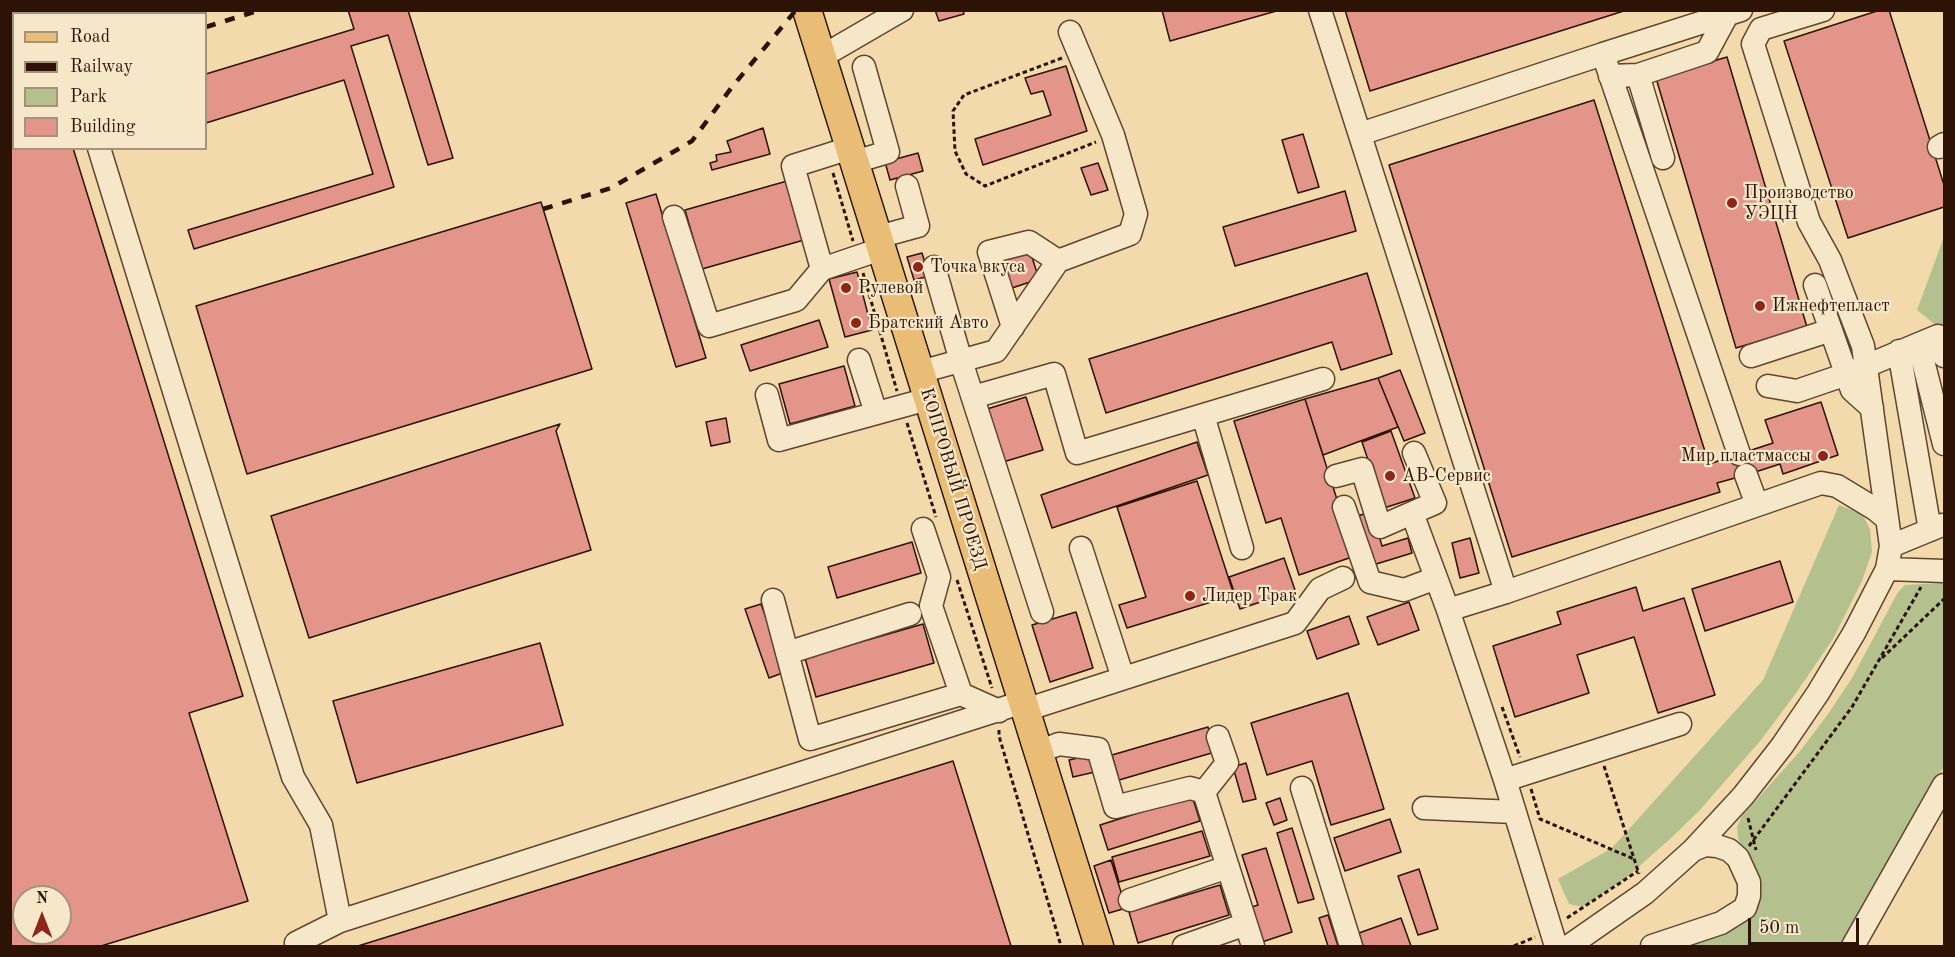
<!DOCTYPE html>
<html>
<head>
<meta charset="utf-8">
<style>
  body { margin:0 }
  #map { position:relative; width:1955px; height:957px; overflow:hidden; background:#f3daac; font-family:"Old Standard TT",serif }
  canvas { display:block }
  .frame { position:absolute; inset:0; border:12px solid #2c1305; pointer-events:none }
  .legend { position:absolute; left:12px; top:12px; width:195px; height:138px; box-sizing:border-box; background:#f7e7c9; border:2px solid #a6927b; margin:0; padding:8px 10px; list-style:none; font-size:18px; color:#2c1305 }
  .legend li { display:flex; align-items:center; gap:12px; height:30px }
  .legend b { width:30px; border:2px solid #a6927b }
  .north { position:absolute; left:12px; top:885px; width:60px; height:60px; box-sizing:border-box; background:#f7e7c9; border:2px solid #a6927b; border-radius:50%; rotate:0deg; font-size:16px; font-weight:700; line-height:24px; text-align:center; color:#2c1305 }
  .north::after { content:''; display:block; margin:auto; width:21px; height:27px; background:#8f2418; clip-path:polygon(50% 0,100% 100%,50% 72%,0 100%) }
  .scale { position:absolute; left:1748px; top:918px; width:111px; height:27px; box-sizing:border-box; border:3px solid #2c1305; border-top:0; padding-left:8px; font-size:18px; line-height:21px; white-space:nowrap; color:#2c1305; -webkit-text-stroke:4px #f7e7c9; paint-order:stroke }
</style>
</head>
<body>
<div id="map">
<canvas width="1955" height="957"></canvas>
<div class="frame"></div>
<ul class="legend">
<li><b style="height:8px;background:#eabd76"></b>Road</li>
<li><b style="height:8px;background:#2c1305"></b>Railway</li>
<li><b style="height:16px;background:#b4c18e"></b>Park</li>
<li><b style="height:16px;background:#e29588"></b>Building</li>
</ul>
<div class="north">N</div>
<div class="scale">50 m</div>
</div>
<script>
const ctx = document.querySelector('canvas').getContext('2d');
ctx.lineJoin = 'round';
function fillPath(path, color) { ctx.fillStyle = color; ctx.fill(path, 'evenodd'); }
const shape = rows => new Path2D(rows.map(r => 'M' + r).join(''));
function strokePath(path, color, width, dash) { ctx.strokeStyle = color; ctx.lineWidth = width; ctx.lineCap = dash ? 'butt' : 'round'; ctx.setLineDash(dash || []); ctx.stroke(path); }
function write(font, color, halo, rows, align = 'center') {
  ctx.font = font + ' "Old Standard TT",serif'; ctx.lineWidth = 4.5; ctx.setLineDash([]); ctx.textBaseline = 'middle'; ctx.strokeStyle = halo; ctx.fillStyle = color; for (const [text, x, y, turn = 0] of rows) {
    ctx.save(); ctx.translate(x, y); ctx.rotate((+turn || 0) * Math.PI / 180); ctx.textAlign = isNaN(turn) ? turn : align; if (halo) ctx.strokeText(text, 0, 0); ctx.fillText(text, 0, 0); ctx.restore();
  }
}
const green = shape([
  [1944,237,1944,332,1917,310],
  [1839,505,1862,514,1870,529,1872,552,1862,581,1833,639,1796,693,1761,740,1699,811,1671,838,1626,878,1582,907,1569,904,1558,879,1612,848,1763,680],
  [1944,583,1944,766,1842,946,1689,946,1740,926,1754,911,1753,883,1738,838,1737,827,1742,816,1801,750,1828,714,1852,678,1898,592,1905,585]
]);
const building = shape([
  [348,10,408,10,453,158,428,165,388,35,351,46,394,187,194,249,188,230,373,174,344,80,206,123,206,74,354,29,348,10],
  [935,10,963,10,964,14,939,21,935,10],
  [1162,10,1280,10,1170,41,1162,10],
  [1345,10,1627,10,1370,91,1345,10],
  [1880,10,1889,10,1944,185,1944,207,1848,238,1784,41,1880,10],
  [1727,57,1807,327,1736,348,1656,78,1727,57],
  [1066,66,1087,131,983,165,975,139,1051,115,1043,91,1031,94,1025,78,1066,66],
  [1594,100,1709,464,1773,443,1765,420,1821,402,1838,455,1783,474,1780,464,1746,475,1717,483,1720,492,1512,557,1389,165,1594,100],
  [14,110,14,148,73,148,243,696,189,713,248,901,101,946,10,946,10,111,14,110],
  [24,897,60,897,60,933,24,933,24,897],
  [763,128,770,154,712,170,710,163,717,161,716,155,731,152,727,141,763,128],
  [1303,134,1319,187,1298,193,1282,140,1303,134],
  [918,153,923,171,890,180,885,162,918,153],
  [1098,163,1108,190,1091,195,1081,168,1098,163],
  [787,181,804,240,702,269,685,210,787,181],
  [1345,191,1356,231,1235,266,1223,227,1345,191],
  [656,194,706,358,676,367,626,203,656,194],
  [541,202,592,369,247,474,196,306,541,202],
  [1029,248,1039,279,1012,288,1002,256,1029,248],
  [922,253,929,276,914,280,907,257,922,253],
  [857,272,872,330,845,337,829,279,857,272],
  [1367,273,1392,354,1341,370,1332,342,1106,413,1089,359,1367,273],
  [819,320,828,347,750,371,741,345,819,320],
  [844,366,855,406,790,424,779,384,844,366],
  [1400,370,1425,433,1404,441,1378,378,1400,370],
  [1378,378,1398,427,1323,455,1305,399,1378,378],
  [1026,397,1043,450,1003,462,987,409,1026,397],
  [1305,399,1355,556,1299,575,1281,518,1266,523,1234,421,1305,399],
  [726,418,730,442,711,446,706,422,726,418],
  [560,424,556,431,591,550,309,638,271,516,560,424],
  [1391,431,1415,498,1384,508,1362,442,1391,431],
  [1197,442,1208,475,1052,528,1041,495,1197,442],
  [1197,481,1234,595,1127,628,1119,605,1146,597,1117,507,1197,481],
  [1372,511,1382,546,1408,538,1412,553,1373,565,1358,516,1372,511],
  [1470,538,1479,573,1460,578,1452,543,1470,538],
  [912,542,921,573,837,598,828,567,912,542],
  [1284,558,1295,590,1240,609,1229,577,1284,558],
  [1780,561,1793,602,1705,631,1692,589,1780,561],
  [1636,587,1643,611,1684,598,1715,695,1658,713,1634,637,1577,655,1589,693,1515,717,1493,646,1561,624,1557,612,1636,587],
  [1409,602,1419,630,1378,645,1367,617,1409,602],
  [761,604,785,672,769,678,745,609,761,604],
  [1076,612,1093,668,1050,682,1032,625,1076,612],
  [1349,616,1359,644,1317,659,1307,631,1349,616],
  [923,624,934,663,816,697,805,658,923,624],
  [540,643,563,725,357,783,333,701,540,643],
  [1348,693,1384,809,1331,825,1312,761,1267,775,1251,723,1348,693],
  [1208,727,1215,752,1119,780,1112,755,1208,727],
  [1091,755,1095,772,1073,777,1069,760,1091,755],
  [953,761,1011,946,358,946,953,761],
  [1246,763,1256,799,1243,802,1233,767,1246,763],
  [1192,796,1200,821,1108,850,1100,825,1192,796],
  [1280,798,1287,820,1274,825,1266,803,1280,798],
  [1390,819,1401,852,1345,871,1334,838,1390,819],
  [1292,828,1314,899,1298,903,1277,833,1292,828],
  [1202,831,1210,856,1119,882,1112,857,1202,831],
  [1266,848,1292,932,1256,944,1245,909,1258,905,1242,855,1266,848],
  [1111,860,1126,908,1109,913,1094,866,1111,860],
  [1419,869,1438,929,1418,935,1398,876,1419,869],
  [1220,885,1229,915,1138,943,1129,912,1220,885],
  [1328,915,1338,946,1328,946,1319,918,1328,915],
  [1401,918,1411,946,1363,946,1359,933,1401,918]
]);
const path = shape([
  [1062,58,964,95,953,111,955,151,966,174,985,186,1096,142],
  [833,173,853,241],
  [863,273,897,391],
  [907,423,936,517],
  [957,580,992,688],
  [1882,658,1944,599],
  [1502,707,1520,757],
  [999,730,999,736,1061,946],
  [1604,766,1639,874],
  [1531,789,1540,819,1634,859],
  [1748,818,1756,850],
  [1749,846,1852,707,1921,587],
  [1567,918,1638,871],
  [1514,946,1535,937]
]);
const minor = shape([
  [57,10,57,14],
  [1320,10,1506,592,1448,610],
  [10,31,14,30],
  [1603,54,1741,10],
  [821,57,902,10],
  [1638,75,1663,158],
  [1610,76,1638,75,1707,52,1727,15],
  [1360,134,1603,54,1739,454],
  [1939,147,1944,144],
  [99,148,293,777,321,825,340,921,296,943,297,946],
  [854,162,888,152,864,67],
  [674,217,709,326,796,300,822,269,881,249],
  [878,237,918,226,907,186],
  [934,267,961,361,1042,612],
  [822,269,793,166,850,148],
  [1815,285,1852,390,1872,408],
  [1013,327,989,252,1029,242,1058,261],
  [1919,345,1944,444],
  [1899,351,1930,530],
  [1751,356,1831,330],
  [859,360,876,413],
  [920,372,996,351,1058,261,1130,234,1136,214,1113,135,1070,32],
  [1768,386,1797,391,1847,374,1938,336,1944,356],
  [767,395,779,440,928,399],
  [973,397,1054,374,1077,453,1323,379],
  [1203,415,1242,548],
  [1746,475,1757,505],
  [1336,476,1362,469,1380,527,1412,513,1448,610,1505,780,1556,946],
  [1344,507,1370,582,1404,590,1436,578],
  [1412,513,1435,503,1414,453],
  [923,529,939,577,931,606,961,694,999,711],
  [1891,546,1942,525],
  [1081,548,1123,678],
  [1887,569,1944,571],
  [1506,592,1821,483,1837,486,1875,509,1887,519],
  [773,600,810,739,961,694],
  [787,653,910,614],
  [1025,710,1295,623,1320,589,1343,578],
  [1038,752,1059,744,1098,749,1115,807,1190,788,1204,792],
  [1505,780,1680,724],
  [1302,788,1351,946],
  [1204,792,1253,946],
  [1204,792,1227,763,1218,737],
  [1424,808,1514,812],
  [1130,900,1228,867],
  [340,921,1023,702],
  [1184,946,1246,924],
  [1569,946,1645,893,1673,868,1693,850,1743,796,1782,746,1818,693,1854,633,1887,569,1891,546,1863,346,1830,260,1809,222,1753,44,1761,29,1823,10],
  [1652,946,1721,923,1745,908,1749,896,1749,882,1738,858,1729,850,1717,846,1705,845,1693,850],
  [1853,946,1944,785]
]);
const major = shape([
  [807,10,1099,946]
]);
const rail = shape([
  [206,27,260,10],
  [543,209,611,188,692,141,732,87,796,10]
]);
const markers = [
  [1732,203,6,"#8f2418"],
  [918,267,6,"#8f2418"],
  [846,288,6,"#8f2418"],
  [1760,306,6,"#8f2418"],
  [856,323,6,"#8f2418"],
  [1823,456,6,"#8f2418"],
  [1390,476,6,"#8f2418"],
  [1190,596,6,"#8f2418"]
];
const poiNames = [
  ["Производство",1744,193],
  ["УЭЦН",1744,214],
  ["Точка вкуса",930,267],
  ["Рулевой",858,288],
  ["Ижнефтепласт",1772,306],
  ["Братский Авто",868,323],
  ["Мир пластмассы",1811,456,"right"],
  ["АВ-Сервис",1402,476],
  ["Лидер Трак",1202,596]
];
const streetNames = [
  ["КОПРОВЫЙ ПРОЕЗД",953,479,73]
];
fillPath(green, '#b4c18e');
fillPath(building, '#e29588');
strokePath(building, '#2c1305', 1.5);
strokePath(minor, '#5e452f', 25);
strokePath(major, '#2c1305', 31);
strokePath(path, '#2c1305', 3, [4.5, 3]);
strokePath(minor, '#f7e7c9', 22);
strokePath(major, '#eabd76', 28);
strokePath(rail, '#2c1305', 4.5, [10, 10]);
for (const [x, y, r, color] of markers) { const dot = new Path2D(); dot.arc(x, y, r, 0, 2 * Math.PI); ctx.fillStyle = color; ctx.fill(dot); strokePath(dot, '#f7e7c9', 2); }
write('18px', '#2c1305', '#f7e7c9', poiNames, 'left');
write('18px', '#2c1305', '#f7e7c9', streetNames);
</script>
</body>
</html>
